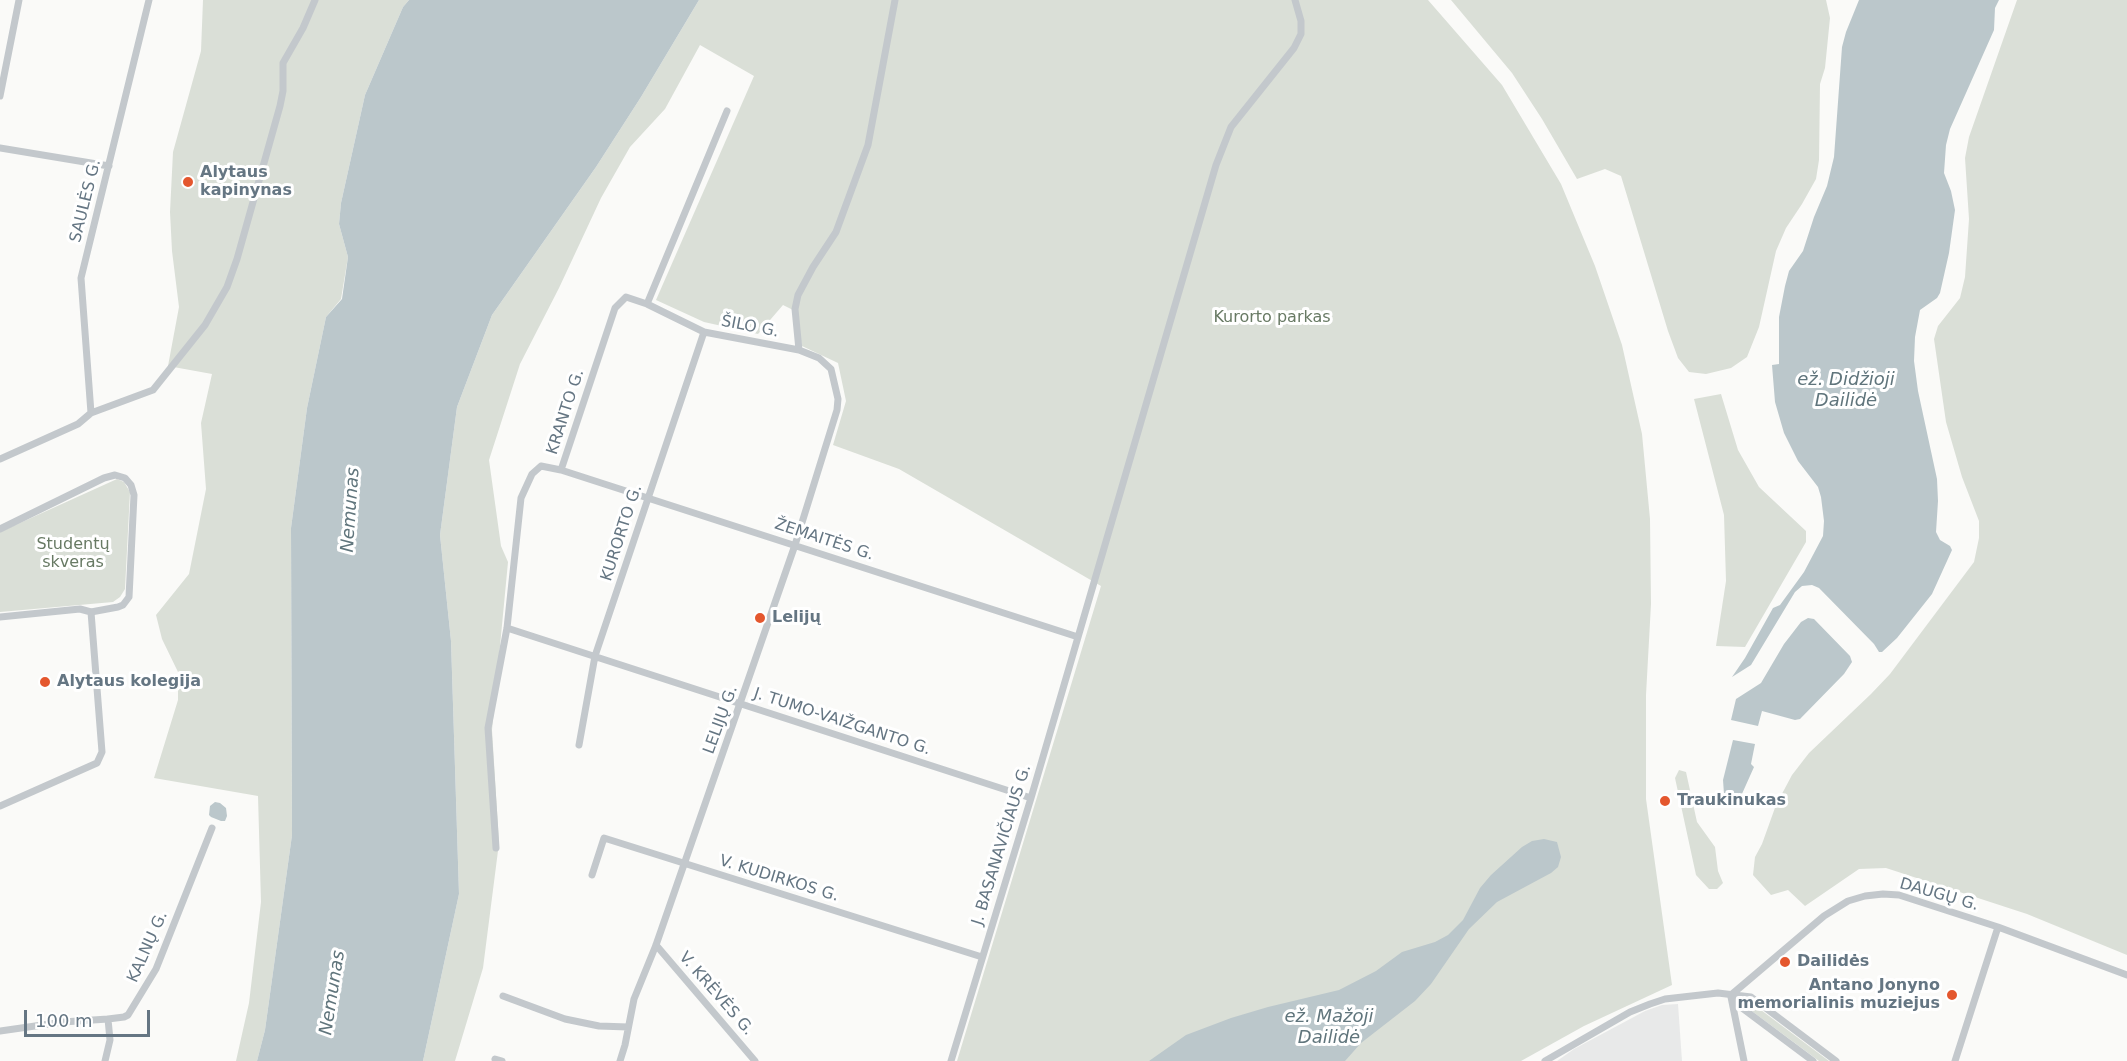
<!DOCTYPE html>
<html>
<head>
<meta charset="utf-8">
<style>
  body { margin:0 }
  #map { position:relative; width:2127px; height:1061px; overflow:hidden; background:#fafaf8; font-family:"DejaVu Sans",sans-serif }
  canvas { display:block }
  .scale { position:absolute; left:24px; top:1010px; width:126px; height:27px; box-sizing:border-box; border:3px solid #657683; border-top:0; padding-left:8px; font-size:18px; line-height:21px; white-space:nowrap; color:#657683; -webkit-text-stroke:4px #fff; paint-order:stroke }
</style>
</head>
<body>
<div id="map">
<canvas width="2127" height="1061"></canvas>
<div class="scale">100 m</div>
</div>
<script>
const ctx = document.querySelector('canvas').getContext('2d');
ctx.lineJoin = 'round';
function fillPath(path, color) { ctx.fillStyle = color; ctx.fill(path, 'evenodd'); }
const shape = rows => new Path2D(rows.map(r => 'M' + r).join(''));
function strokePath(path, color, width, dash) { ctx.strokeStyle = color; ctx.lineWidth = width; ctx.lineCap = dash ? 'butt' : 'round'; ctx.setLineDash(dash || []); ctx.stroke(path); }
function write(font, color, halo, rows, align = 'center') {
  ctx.font = font + ' "DejaVu Sans",sans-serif'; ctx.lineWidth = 6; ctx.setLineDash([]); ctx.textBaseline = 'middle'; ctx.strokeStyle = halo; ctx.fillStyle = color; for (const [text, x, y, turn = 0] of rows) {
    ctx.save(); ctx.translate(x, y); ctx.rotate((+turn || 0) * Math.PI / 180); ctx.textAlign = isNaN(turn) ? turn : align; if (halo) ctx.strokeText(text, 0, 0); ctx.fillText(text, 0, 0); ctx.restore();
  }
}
const built = shape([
  [1678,1004,1682,1061,1557,1061,1574,1049,1645,1011,1662,1005]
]);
const green = shape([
  [203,0,409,0,403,7,365,95,341,203,339,224,348,257,341,299,326,317,307,408,291,528,292,835,265,1030,257,1061,236,1061,249,1003,261,902,258,796,154,778,178,700,178,672,162,639,156,615,189,574,206,489,201,423,212,374,168,366,179,307,172,251,170,212,173,152,201,51],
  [699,0,1428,0,1502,85,1561,184,1595,266,1622,345,1642,434,1650,519,1651,604,1646,695,1646,799,1672,985,1584,1026,1521,1061,957,1061,1101,586,899,469,833,445,846,401,838,363,802,346,795,311,783,305,758,334,704,322,656,300,754,76,700,45,665,109,630,147,601,198,559,288,520,364,489,460,501,546,508,562,492,730,499,843,483,968,455,1061,423,1061,459,894,451,641,440,535,457,407,492,315,596,167,641,97],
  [1451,0,1826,0,1830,18,1825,68,1820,84,1819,160,1816,179,1802,204,1786,228,1776,251,1759,327,1747,357,1731,368,1706,374,1689,372,1678,358,1668,331,1621,176,1605,169,1577,179,1542,119,1512,73],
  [2017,0,2127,0,2127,955,2027,914,1886,868,1859,869,1805,906,1788,890,1771,895,1753,875,1755,857,1762,844,1776,805,1792,775,1809,753,1871,694,1890,674,1974,562,1979,538,1979,521,1962,477,1946,422,1934,339,1938,326,1960,298,1965,277,1969,219,1965,158,1969,137],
  [1721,394,1738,450,1759,487,1806,531,1806,542,1745,647,1716,646,1726,581,1724,515,1694,399],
  [117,479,124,482,130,492,125,589,120,597,113,602,0,612,0,532],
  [1679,770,1686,772,1697,822,1715,847,1718,871,1723,883,1717,889,1709,889,1696,875,1675,778],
  [1746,1000,1749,1001,1829,1061,1819,1061,1745,1006,1744,1002]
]);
const water = shape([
  [409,0,699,0,641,97,596,167,492,315,457,407,440,535,451,641,459,894,423,1061,257,1061,265,1030,292,835,291,528,307,408,326,317,342,299,348,257,339,224,341,203,365,95,403,7],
  [1859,0,1999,0,1995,8,1994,30,1950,129,1946,145,1944,173,1951,191,1955,210,1949,253,1940,293,1937,298,1920,310,1915,337,1914,361,1918,391,1937,479,1938,501,1936,532,1940,540,1950,546,1952,550,1932,594,1897,638,1882,652,1879,652,1874,644,1819,588,1812,585,1802,586,1795,592,1751,665,1732,677,1745,658,1773,608,1780,605,1804,572,1823,536,1824,521,1821,497,1818,487,1798,461,1784,433,1775,402,1772,365,1779,364,1779,317,1785,286,1789,271,1803,251,1814,217,1827,186,1834,157,1842,47,1846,32],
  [1808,618,1814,619,1850,656,1852,662,1844,674,1800,719,1795,720,1762,711,1758,726,1731,720,1736,699,1761,683,1784,644,1801,622],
  [1733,740,1755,744,1751,764,1754,767,1737,805,1726,801,1724,794,1723,780],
  [215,802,220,803,226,808,227,816,225,821,221,821,211,817,209,815,210,806],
  [1544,839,1557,842,1561,857,1558,867,1551,873,1497,902,1469,929,1431,984,1415,1001,1361,1043,1345,1061,1149,1061,1186,1035,1231,1018,1268,1007,1339,990,1376,971,1402,952,1435,942,1448,935,1463,920,1480,888,1491,875,1522,847,1532,841]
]);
const street = shape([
  [0,96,19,0],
  [0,148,109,166],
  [799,350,795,309,798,295,813,267,836,232,868,145,895,0],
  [91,413,81,278,149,0],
  [0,459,78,424,91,413,153,390,205,325,227,287,237,259,280,106,283,91,283,63,303,28,315,0],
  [561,470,1078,637],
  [0,529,104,478,115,475,125,478,131,485,134,495,129,597,123,605,118,607,91,612],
  [0,617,80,609,91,612,102,752,97,763,0,806],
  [507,628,1031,798],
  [579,745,595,656,704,332],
  [496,848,488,728,507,628,521,498,532,474,541,466,561,470,615,308,626,297,647,304,727,111],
  [592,875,604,838,982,957],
  [656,945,755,1061],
  [1731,995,1824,916,1848,901,1865,896,1883,894,1899,895,1998,927,2127,975],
  [1731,995,1742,1008,1813,1061],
  [503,996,565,1019,599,1026,628,1027],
  [1731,997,1744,1061],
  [0,1031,63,1022,108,1019],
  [495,1059,502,1061],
  [105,1061,110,1040,108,1019,124,1017,128,1015,156,969,212,828],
  [620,1061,625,1045,634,999,656,945,795,545,837,410,838,399,831,369,819,358,799,350,704,332,647,304],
  [951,1061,1031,798,1216,165,1231,127,1294,48,1301,34,1301,21,1295,0],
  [1545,1061,1630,1012,1650,1004,1665,999,1718,993,1751,997,1836,1061],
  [1955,1061,1998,927]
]);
const markers = [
  [188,182,6,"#e4572e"],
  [760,618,6,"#e4572e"],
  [45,682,6,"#e4572e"],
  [1665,801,6,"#e4572e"],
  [1785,962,6,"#e4572e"],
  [1952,995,6,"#e4572e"]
];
const poiNames = [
  ["Alytaus",200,173],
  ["kapinynas",200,191],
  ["Lelijų",772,618],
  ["Alytaus kolegija",57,682],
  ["Traukinukas",1677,801],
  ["Dailidės",1797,962],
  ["Antano Jonyno",1940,986,"right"],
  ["memorialinis muziejus",1940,1004,"right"]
];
const streetNames = [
  ["SAULĖS G.",86,201,-76],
  ["ŠILO G.",750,327,11],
  ["KRANTO G.",566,412,-72],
  ["KURORTO G.",622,533,-72],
  ["ŽEMAITĖS G.",824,540,18],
  ["LELIJŲ G.",721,720,-70],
  ["J. TUMO-VAIŽGANTO G.",842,722,18],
  ["J. BASANAVIČIAUS G.",1002,845,-73],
  ["V. KUDIRKOS G.",779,879,17],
  ["DAUGŲ G.",1939,895,16],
  ["KALNŲ G.",148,947,-66],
  ["V. KRĖVĖS G.",716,994,49]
];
const parkNames = [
  ["Kurorto parkas",1272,318],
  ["Studentų",73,545],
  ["skveras",73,563]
];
const waterNames = [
  ["ež. Didžioji",1846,380],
  ["Dailidė",1846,401],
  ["Nemunas",351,510,-86],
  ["Nemunas",333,993,-81],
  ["ež. Mažoji",1329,1017],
  ["Dailidė",1329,1038]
];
fillPath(built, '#e8e9e9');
fillPath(green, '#dadfd7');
fillPath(water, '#bbc7cb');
strokePath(street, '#c3c8cc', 7);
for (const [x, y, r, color] of markers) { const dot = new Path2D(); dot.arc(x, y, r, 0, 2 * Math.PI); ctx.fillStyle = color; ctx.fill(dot); strokePath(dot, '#fff', 2); }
write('bold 16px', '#657683', '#fff', poiNames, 'left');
write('16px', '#657683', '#fff', streetNames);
write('16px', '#687a64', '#fff', parkNames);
write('italic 18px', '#60757c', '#fff', waterNames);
</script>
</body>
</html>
